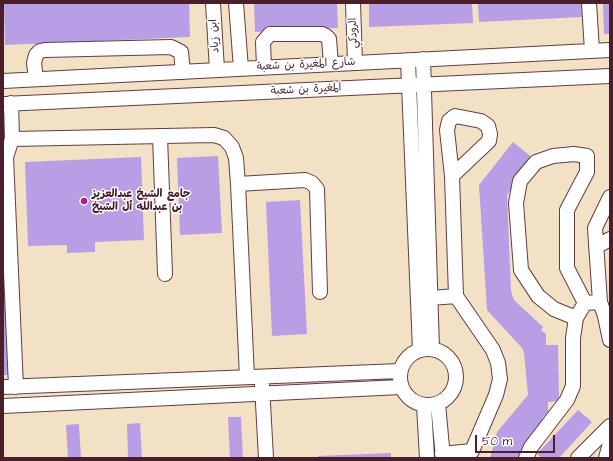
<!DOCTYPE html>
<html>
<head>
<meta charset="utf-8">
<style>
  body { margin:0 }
  #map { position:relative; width:613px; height:461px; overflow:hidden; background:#f3e1c5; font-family:"Architects Daughter",sans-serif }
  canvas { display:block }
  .frame { position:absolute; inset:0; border:4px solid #4a1f2b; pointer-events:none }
  .scale { position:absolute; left:475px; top:435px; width:80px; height:18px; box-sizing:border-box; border:2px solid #4a1f2b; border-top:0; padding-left:5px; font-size:12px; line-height:14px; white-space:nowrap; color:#4a1f2b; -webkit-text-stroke:3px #fff; paint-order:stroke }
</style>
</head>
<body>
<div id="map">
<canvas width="613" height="461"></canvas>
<div class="frame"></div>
<div class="scale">50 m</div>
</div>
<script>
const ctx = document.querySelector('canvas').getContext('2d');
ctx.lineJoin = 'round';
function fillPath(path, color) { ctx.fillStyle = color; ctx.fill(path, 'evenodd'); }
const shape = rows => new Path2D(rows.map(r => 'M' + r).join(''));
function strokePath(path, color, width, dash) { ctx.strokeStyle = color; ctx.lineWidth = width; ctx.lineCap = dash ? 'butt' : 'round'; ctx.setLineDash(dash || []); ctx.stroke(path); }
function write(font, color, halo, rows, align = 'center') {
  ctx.font = font + ' "Architects Daughter","Playpen Sans Arabic",sans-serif'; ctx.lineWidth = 3; ctx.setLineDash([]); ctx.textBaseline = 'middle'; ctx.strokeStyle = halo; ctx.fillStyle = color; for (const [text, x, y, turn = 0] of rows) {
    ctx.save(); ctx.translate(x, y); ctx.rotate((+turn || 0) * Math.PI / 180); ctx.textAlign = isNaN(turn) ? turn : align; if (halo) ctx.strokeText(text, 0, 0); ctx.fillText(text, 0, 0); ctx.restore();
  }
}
const building = shape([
  [4,3,189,3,190,37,5,45],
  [254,3,337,3,338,28,255,32],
  [369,3,472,3,473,23,369,27],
  [478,3,581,3,582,17,479,22],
  [603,3,610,3,610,34,604,34],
  [513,142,534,159,507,195,511,291,514,300,543,327,541,330,546,334,546,345,558,345,559,401,548,402,548,412,542,418,546,421,519,458,490,458,497,432,528,395,524,353,522,348,487,310,479,185],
  [218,156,222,233,180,235,177,158],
  [141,157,144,240,95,242,95,252,67,253,67,245,28,246,25,162],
  [300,200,307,334,272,336,266,202],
  [3,263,9,375,3,375],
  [578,410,592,422,559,458,542,458,537,454],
  [228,417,241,417,243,458,230,458],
  [140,423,142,458,128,458,127,424],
  [79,424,81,458,68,458,66,425],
  [391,453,391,458,318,458,318,456]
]);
const minor = shape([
  [213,3,217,70],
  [236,3,241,69],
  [353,3,355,63],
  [589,3,592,51],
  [423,59,432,349],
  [408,60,420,350],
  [264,67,263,42,270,34,322,34,326,36,329,39,331,64],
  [36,79,34,63,36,55,40,51,45,50,171,47,181,52,183,72],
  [3,81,610,50],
  [11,103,12,139,214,135,224,138,232,147,236,158,238,184,247,377],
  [3,104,610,76],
  [160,136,165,274],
  [12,139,6,157,16,387],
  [238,184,305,180,312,183,317,189,320,292],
  [610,197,595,228,600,302,605,316,610,340],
  [596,247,610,239],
  [431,298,456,296,452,176,447,130,449,121,455,116,481,121,488,126,490,134,489,141,452,176],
  [576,318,554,309,538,296,521,270,516,203,520,181,536,162,553,156,574,154,587,156,587,172,567,210,567,268,585,303],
  '400 377a28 28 0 1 1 56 0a28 28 0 1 1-56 0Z',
  [262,385,266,458],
  [3,387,400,371],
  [438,404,443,458],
  [424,405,427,458],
  [3,406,401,387],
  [442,454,472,451,496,395,500,379,498,363,493,350,456,296],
  [526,458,531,447,567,400,573,386,573,338,576,318,585,303,600,302],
  [578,458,610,426],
  [606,458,610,443]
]);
const markers = [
  [84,201,4,"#b5179e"]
];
const streetNames = [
  ["الرودكي",354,33,-92],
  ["ابن زياد",215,36,-94],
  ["شارع المغيرة بن شعبة",306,65,-3],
  ["المغيرة بن شعبة",306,90,-3]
];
const poiNames = [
  ["جامع الشيخ عبدالعزيز",92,195],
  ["بن عبدالله أل الشيخ",92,208]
];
fillPath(building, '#b89ee5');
strokePath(minor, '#633c42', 16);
strokePath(minor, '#fff', 14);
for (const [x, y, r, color] of markers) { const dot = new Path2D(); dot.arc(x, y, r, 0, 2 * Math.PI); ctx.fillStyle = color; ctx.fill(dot); strokePath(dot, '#fff', 1.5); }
write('11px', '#4a1f2b', '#fff', streetNames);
write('bold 11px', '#4a1f2b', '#fff', poiNames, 'left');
</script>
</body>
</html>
